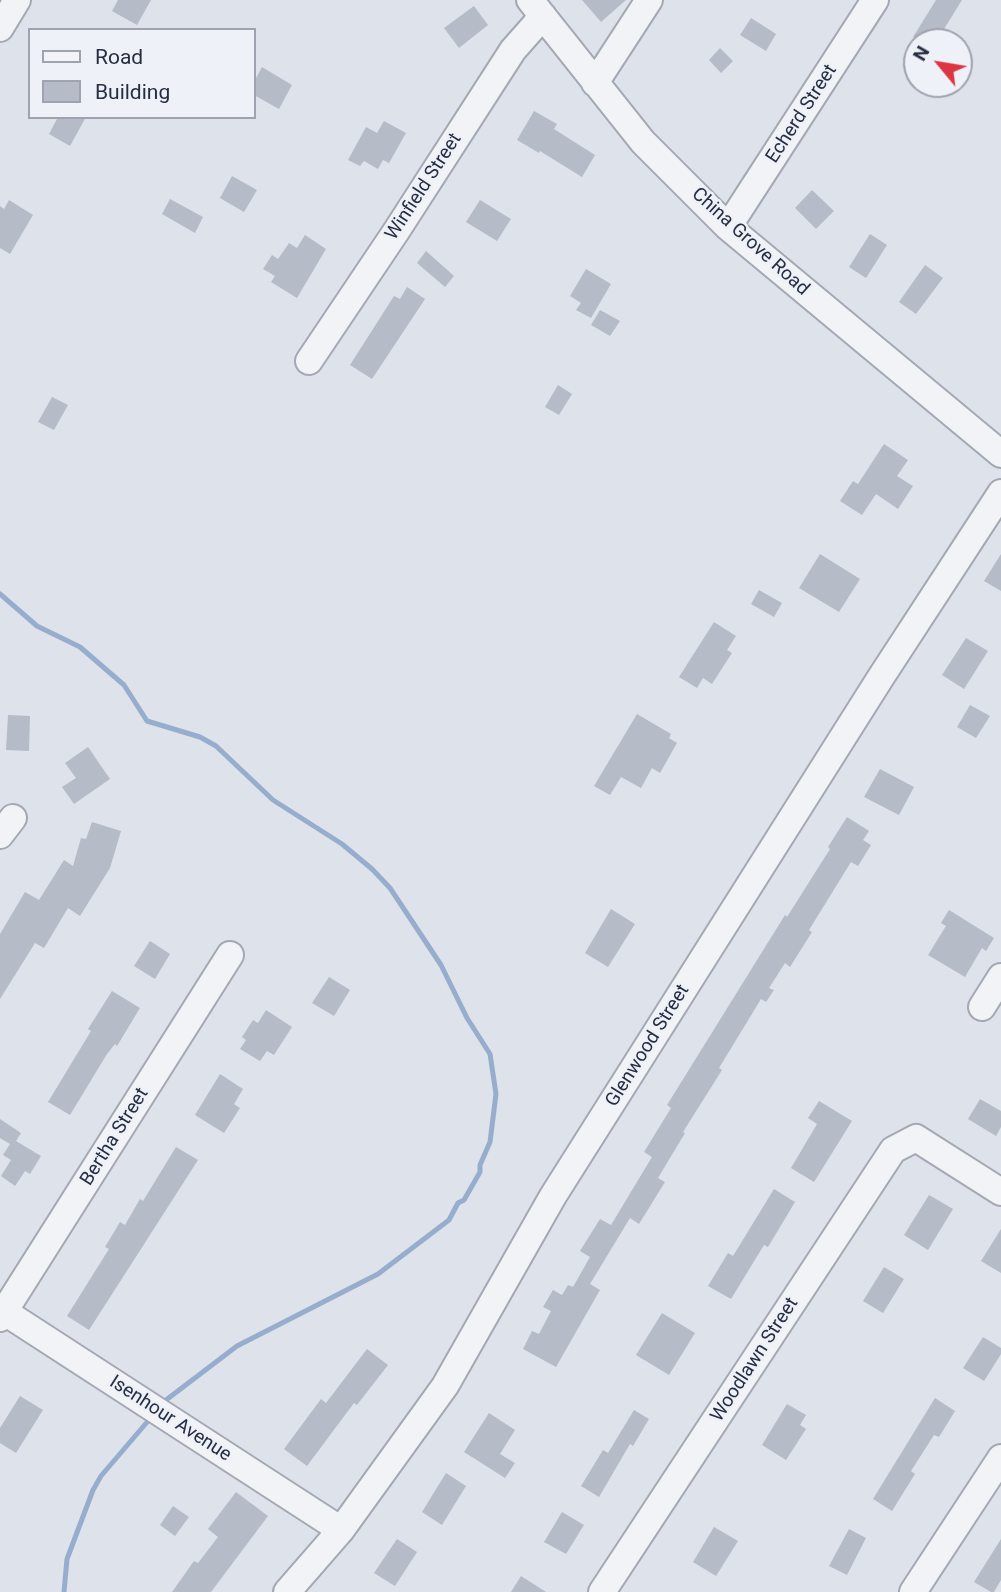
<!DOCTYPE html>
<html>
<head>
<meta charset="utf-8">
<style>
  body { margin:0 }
  #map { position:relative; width:1001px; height:1592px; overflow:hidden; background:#dee2ea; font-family:Roboto,sans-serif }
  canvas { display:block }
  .legend { position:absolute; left:28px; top:28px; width:228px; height:91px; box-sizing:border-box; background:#eef1f7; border:2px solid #9ea3af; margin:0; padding:9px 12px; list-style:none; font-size:21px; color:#262e42 }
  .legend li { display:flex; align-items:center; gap:14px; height:35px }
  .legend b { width:35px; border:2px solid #9ea3af }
  .north { position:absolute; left:903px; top:28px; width:70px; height:70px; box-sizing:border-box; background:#eef1f7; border:2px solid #9ea3af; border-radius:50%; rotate:300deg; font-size:19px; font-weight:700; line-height:28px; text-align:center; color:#262e42 }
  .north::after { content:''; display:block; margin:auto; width:24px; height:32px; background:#dc3644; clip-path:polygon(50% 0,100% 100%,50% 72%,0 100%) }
</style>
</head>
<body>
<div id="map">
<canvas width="1001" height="1592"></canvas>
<ul class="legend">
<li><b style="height:9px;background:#f2f3f7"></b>Road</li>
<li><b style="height:19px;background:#b5bbc7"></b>Building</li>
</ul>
<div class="north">N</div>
</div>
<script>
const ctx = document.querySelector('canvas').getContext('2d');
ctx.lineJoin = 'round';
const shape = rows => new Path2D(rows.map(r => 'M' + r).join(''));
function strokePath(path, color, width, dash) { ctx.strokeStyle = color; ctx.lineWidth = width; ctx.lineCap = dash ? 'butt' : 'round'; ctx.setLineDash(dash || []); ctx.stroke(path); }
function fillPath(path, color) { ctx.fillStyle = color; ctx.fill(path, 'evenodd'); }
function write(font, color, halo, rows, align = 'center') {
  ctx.font = font + ' Roboto,sans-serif'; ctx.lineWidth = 5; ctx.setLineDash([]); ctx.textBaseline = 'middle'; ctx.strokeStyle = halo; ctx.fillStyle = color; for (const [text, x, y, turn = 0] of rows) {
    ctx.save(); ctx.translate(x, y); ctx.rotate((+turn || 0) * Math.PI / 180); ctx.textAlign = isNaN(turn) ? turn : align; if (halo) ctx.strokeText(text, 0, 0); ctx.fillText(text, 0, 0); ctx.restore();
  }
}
const stream = shape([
  [0,594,37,626,80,647,124,685,147,721,200,737,216,746,273,800,342,844,372,869,390,888,441,965,467,1018,490,1054,496,1094,490,1142,480,1165,480,1172,464,1200,458,1203,449,1220,378,1274,237,1346,166,1400],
  [64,1592,67,1559,93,1490,101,1476,148,1421]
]);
const building = shape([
  [118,0,151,0,137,25,112,11],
  [582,0,626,0,601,22],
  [936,0,962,0,936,42,921,42,913,37],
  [474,6,488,25,459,48,444,28],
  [751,18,776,34,766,51,740,35],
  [720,48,733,61,721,73,709,60],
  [262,67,292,85,279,109,254,95,254,82],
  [534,111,557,124,554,129,595,155,582,177,540,151,539,153,517,140],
  [58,117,86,117,70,146,49,134],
  [384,121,406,133,389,163,383,160,378,169,364,161,360,166,348,160,366,127,377,133],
  [232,176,257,190,244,212,220,198],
  [812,190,834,211,816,229,795,208],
  [170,199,203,217,195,233,162,214],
  [9,200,33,215,10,254,0,248,0,206,4,209],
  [480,200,511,219,497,241,466,222],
  [870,234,887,245,866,278,849,267],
  [305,235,326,249,297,298,271,282,275,276,263,269,272,255,278,259,289,243,297,248],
  [426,251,454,276,445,287,417,263],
  [925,265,943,278,916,314,899,302],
  [586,269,611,284,591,318,576,310,581,303,570,296],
  [407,287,425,299,372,379,350,365,394,296,400,299],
  [600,310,620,321,610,336,591,325],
  [558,385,572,394,559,415,545,407],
  [52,397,68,405,54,430,38,422],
  [884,444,908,460,897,476,913,486,898,509,876,494,862,515,840,501,853,481,858,484],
  [820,554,860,579,839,612,799,588],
  [1001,554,1001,591,984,581],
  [759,590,782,603,774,617,751,604],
  [714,622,736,636,727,650,732,653,712,684,703,678,697,688,679,677],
  [966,638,988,651,964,689,942,675],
  [970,705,990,716,976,738,957,727],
  [637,714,671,734,669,738,677,743,660,773,652,768,641,788,621,777,610,795,594,786],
  [8,715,30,716,29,751,6,750],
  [88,747,110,779,74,804,62,787,76,778,65,763],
  [880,769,914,787,899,815,864,797],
  [847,817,869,831,863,840,871,845,858,866,851,862,809,930,812,932,790,967,785,963,769,988,774,990,766,1002,761,999,719,1068,722,1070,683,1132,685,1133,658,1178,665,1182,639,1224,630,1218,590,1284,600,1290,556,1367,523,1349,532,1331,539,1334,551,1311,543,1307,553,1290,562,1295,568,1285,573,1287,590,1257,580,1251,600,1219,611,1225,652,1157,644,1152,671,1108,667,1105,785,915,787,917,830,849,828,847],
  [92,822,121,831,110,868,80,916,68,908,44,948,35,943,0,999,0,934,25,892,39,900,64,860,73,866,81,838,86,839],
  [611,909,635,924,608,967,585,953],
  [949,910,994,938,986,951,982,948,965,977,928,955,946,926,941,923],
  [150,941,170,954,155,979,134,966],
  [329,977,350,990,334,1016,312,1003],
  [112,991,140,1008,117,1046,115,1044,107,1054,70,1115,48,1102,91,1031,88,1029],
  [266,1010,292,1027,274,1055,267,1051,260,1061,240,1049,246,1040,242,1037,253,1020,258,1023],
  [220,1074,243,1089,234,1104,240,1108,224,1133,195,1115],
  [980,1099,1001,1111,1001,1127,996,1136,968,1119],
  [819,1101,852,1121,814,1182,791,1168,817,1124,808,1118],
  [0,1119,21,1133,16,1141,41,1156,30,1174,25,1171,15,1186,1,1176,11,1160,3,1155,10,1144,0,1138],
  [176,1147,198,1160,89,1330,67,1316,109,1249,105,1247,120,1222,125,1225,140,1199,143,1201],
  [774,1189,795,1202,768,1247,764,1245,731,1299,708,1286,728,1253,733,1256],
  [929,1195,953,1209,928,1250,904,1235],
  [1001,1229,1001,1273,981,1261],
  [884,1267,904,1279,883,1313,863,1301],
  [662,1313,695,1333,669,1375,636,1355],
  [983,1337,1001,1348,1001,1354,984,1381,963,1368],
  [367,1349,388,1365,357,1405,354,1403,307,1466,284,1449,321,1399,326,1403],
  [20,1396,43,1410,16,1453,0,1443,0,1428],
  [935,1398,955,1411,939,1437,934,1435,911,1471,915,1474,892,1511,873,1499],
  [787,1404,806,1415,800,1425,806,1429,786,1460,762,1445],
  [634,1410,649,1419,633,1446,630,1444,599,1497,581,1486,603,1450,608,1453],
  [489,1413,515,1430,500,1454,515,1463,505,1478,464,1452],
  [446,1473,466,1486,442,1525,422,1512],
  [236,1492,268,1516,211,1592,172,1592,194,1561,198,1563,218,1537,208,1529],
  [173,1506,189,1517,175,1536,160,1525],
  [562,1512,584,1525,566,1554,544,1542],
  [714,1527,738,1541,716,1576,693,1562],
  [849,1529,866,1538,847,1575,829,1566],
  [397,1539,417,1552,395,1586,374,1573],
  [1001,1539,1001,1580,994,1592,991,1592,974,1582],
  [521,1576,546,1592,511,1592]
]);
const minor = shape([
  [530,0,643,142,728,227,1001,454],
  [0,28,17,0],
  [595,83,649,0],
  [728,227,875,0],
  [309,361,397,230,513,50,543,16],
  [0,835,13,818],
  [982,1007,1001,977],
  [0,1309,341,1530],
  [0,1318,230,955],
  [287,1592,341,1530,445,1386,553,1196,881,677,1001,493],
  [602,1592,893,1150,916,1138,1001,1192],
  [913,1592,1001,1458]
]);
const streetNames = [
  ["Echerd Street",802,114,-57],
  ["Winfield Street",424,187,-57],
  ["China Grove Road",750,242,42],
  ["Glenwood Street",648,1046,-58],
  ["Bertha Street",115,1137,-58],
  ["Woodlawn Street",755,1360,-57],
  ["Isenhour Avenue",170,1419,33]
];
strokePath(stream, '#96adcd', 5);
fillPath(building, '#b5bbc7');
strokePath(minor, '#a3a8b4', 30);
strokePath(minor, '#f2f3f7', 26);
write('19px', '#262e42', '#eef1f7', streetNames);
</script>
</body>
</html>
